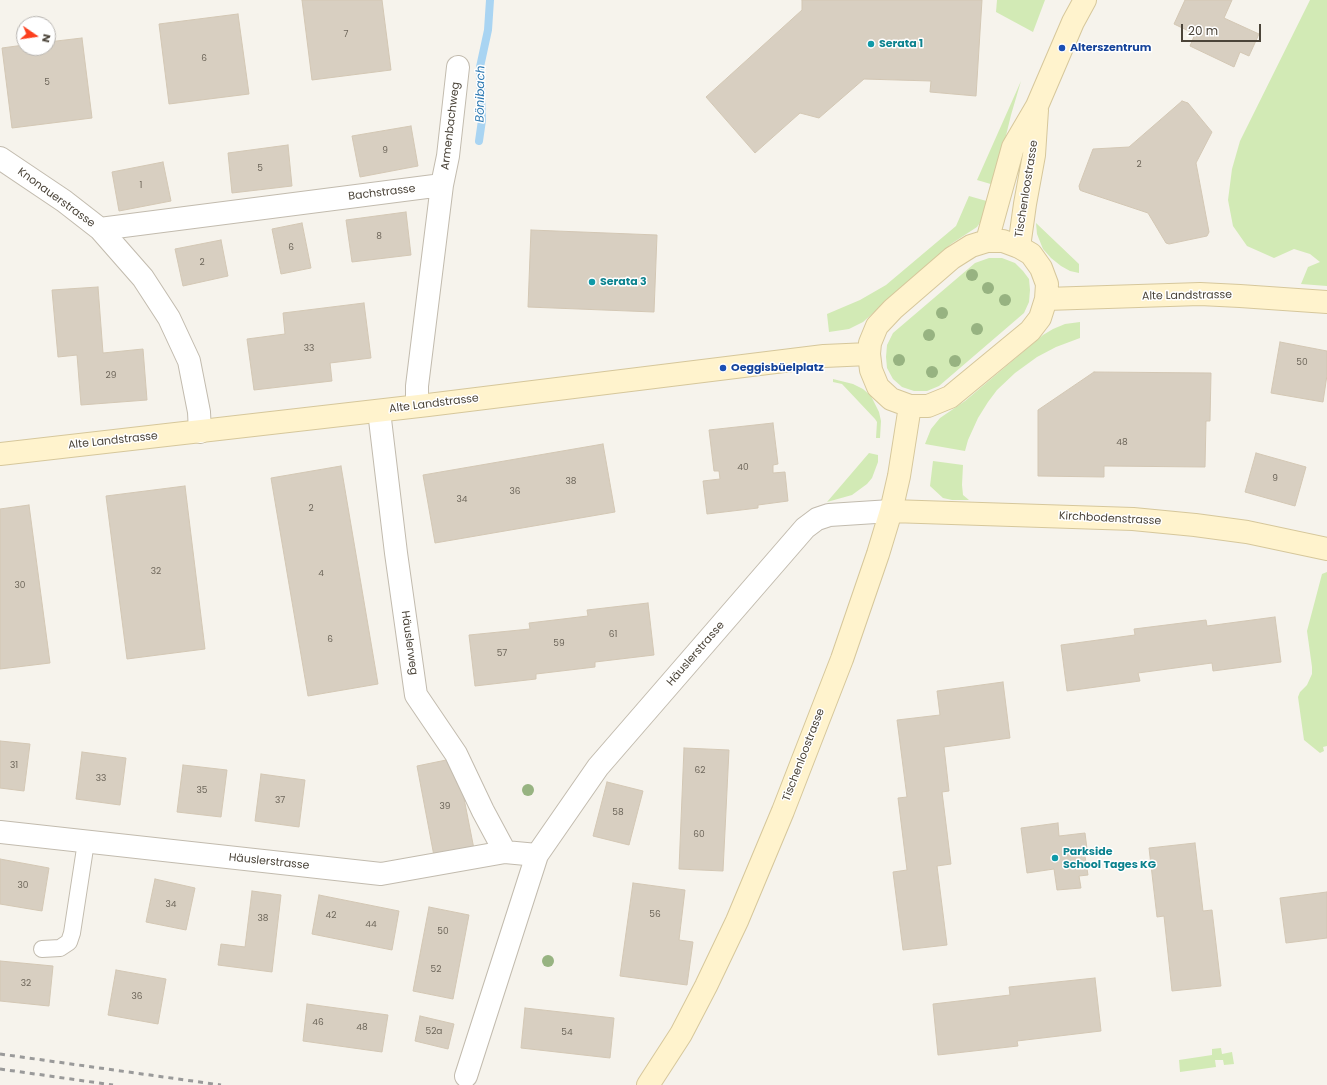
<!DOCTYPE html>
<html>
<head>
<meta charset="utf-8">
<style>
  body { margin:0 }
  #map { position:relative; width:1327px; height:1085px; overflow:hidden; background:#f6f3ec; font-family:Poppins,sans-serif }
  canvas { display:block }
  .north { position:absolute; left:16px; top:16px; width:40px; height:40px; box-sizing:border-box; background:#fff; border:1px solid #b7b4b0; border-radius:50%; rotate:103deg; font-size:11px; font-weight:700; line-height:16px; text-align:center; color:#4b4439 }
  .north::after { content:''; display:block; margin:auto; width:14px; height:18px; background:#fc3f1d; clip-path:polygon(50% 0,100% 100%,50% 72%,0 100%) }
  .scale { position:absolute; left:1181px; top:24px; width:80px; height:18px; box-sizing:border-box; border:2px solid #4b4439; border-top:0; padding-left:5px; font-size:12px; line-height:14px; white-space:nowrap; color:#4b4439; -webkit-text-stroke:3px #fff; paint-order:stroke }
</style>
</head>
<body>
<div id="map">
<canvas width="1327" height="1085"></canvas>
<div class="north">N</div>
<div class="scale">20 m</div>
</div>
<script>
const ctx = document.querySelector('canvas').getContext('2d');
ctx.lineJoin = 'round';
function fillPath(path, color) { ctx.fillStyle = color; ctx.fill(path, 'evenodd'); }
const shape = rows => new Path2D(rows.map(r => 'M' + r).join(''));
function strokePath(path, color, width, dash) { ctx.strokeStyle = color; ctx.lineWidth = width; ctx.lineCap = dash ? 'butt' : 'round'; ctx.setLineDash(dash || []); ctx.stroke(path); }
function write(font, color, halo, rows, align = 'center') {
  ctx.font = font + ' Poppins,sans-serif'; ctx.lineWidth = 3; ctx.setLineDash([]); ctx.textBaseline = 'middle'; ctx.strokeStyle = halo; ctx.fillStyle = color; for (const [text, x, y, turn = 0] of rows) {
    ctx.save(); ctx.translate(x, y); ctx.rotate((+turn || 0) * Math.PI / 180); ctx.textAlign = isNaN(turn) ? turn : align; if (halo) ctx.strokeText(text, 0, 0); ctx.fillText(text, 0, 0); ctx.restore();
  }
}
const green = shape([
  [997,0,1045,0,1033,32,996,12],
  [1310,0,1327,0,1327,286,1301,284,1308,267,1320,262,1310,254,1294,249,1274,258,1247,246,1233,226,1228,200,1232,169,1240,141],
  [1021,81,1011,115,994,185,977,180],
  [969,196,990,202,984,217,977,227,951,244,863,322,849,329,829,332,827,314,860,300,886,285,956,226],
  [1036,223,1079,264,1079,273,1070,271,1061,266,1051,258,1043,249,1037,234],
  [989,258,1002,258,1015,263,1023,271,1029,279,1030,290,1029,302,1024,313,939,386,927,391,914,391,902,387,893,379,887,368,886,357,887,345,893,333,975,263],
  [1080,322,1080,338,1056,347,1037,357,1015,373,997,390,988,402,978,418,968,440,965,451,925,444,931,429,940,418,965,401,1043,335,1053,329,1065,324],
  [833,379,853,384,863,389,871,396,879,412,881,421,880,438,876,438,877,422,875,419,842,384,833,382],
  [869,453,878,455,878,462,872,478,867,484,852,495,827,502],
  [933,461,963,465,962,485,963,495,969,500,952,500,943,498,930,486],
  [1327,572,1327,746,1323,747,1324,751,1320,753,1304,740,1298,697,1300,692,1307,685,1312,674,1312,667,1307,631,1322,574],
  [1221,1048,1222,1054,1232,1052,1234,1064,1224,1065,1223,1060,1215,1060,1216,1067,1180,1072,1179,1060,1212,1055,1212,1049]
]);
const stream = shape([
  [479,141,482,120,480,67,488,30,490,0]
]);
const building = shape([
  [302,0,382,0,391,70,312,80,302,0],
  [802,0,982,0,976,96,930,92,931,81,864,79,819,118,800,113,755,153,706,97,802,10,802,0],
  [1185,0,1232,0,1224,18,1259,34,1249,56,1240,52,1234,67,1190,46,1195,34,1174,24,1185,0],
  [238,14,249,94,169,104,159,24,238,14],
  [82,38,92,118,12,128,2,48,24,45,24,48,48,48,48,42,82,38],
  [1182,101,1188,103,1212,132,1196,163,1209,232,1207,236,1169,244,1166,243,1148,213,1082,191,1080,190,1079,186,1093,149,1129,147,1182,101],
  [411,126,418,166,360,177,352,136,411,126],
  [288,145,292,186,232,193,228,153,288,145],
  [163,162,171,201,119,211,112,172,163,162],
  [406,212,411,255,352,262,346,220,406,212],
  [302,223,311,268,281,274,272,229,302,223],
  [531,230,657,235,654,312,528,307,531,230],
  [221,240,228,276,183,286,175,249,221,240],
  [98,287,103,353,143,349,147,400,81,405,77,355,58,357,52,290,98,287],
  [364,303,371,358,330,363,332,381,254,390,247,339,285,334,283,313,364,303],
  [1280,342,1327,351,1327,375,1323,402,1271,393,1280,342],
  [1094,372,1211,373,1210,421,1206,421,1205,467,1104,466,1104,477,1038,476,1038,410,1094,372],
  [773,423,778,464,773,465,773,473,785,472,788,501,758,505,758,508,707,514,703,481,720,479,719,471,714,471,709,430,773,423],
  [603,444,615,512,435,543,423,475,603,444],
  [1256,453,1306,467,1295,506,1245,492,1256,453],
  [341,466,378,684,308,696,271,478,341,466],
  [185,486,205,649,127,659,106,496,185,486],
  [29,505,50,663,0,669,0,509,29,505],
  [648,603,654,655,595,662,595,667,536,674,536,679,475,686,469,635,530,629,529,623,588,616,587,610,648,603],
  [1275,617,1281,662,1213,671,1212,663,1138,673,1140,681,1067,691,1061,645,1135,635,1134,629,1206,620,1207,626,1275,617],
  [1003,682,1010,738,944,747,949,791,942,792,951,864,937,866,947,945,903,950,893,872,907,870,898,798,907,797,897,720,940,715,937,691,1003,682],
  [0,741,30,744,24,791,0,788,0,741],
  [684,748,729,750,723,871,679,869,684,748],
  [82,752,126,758,120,805,76,799,82,752],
  [456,758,474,849,434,856,417,766,456,758],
  [183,765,227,770,221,817,177,812,183,765],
  [261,774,305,780,299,827,255,821,261,774],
  [607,782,643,791,629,845,593,836,607,782],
  [1058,823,1059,836,1085,833,1087,849,1084,850,1088,875,1079,876,1081,888,1057,890,1054,869,1027,873,1021,828,1058,823],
  [1195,843,1203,911,1212,910,1221,986,1172,991,1164,916,1157,917,1149,848,1195,843],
  [0,859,49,868,42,911,0,904,0,859],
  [155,879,195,888,186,930,146,922,155,879],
  [633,883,685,890,679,940,693,942,687,985,620,976,633,883],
  [252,891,281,895,272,972,218,965,221,944,245,947,252,891],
  [1327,892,1327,938,1286,943,1280,898,1327,892],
  [319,895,399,911,392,950,312,934,319,895],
  [429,907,469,915,453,999,413,991,429,907],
  [0,961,53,966,49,1006,0,1001,0,961],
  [116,970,166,979,158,1024,108,1015,116,970],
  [1095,978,1101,1031,1017,1041,1018,1046,938,1055,933,1004,1010,995,1009,987,1095,978],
  [307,1004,388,1015,382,1052,303,1041,307,1004],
  [525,1008,614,1018,610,1058,521,1048,525,1008],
  [420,1016,454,1024,448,1049,415,1041,420,1016]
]);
const lane = shape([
  [42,949,60,948,69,942,72,933,86,842]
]);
const street = shape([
  [0,158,64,201,100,229,143,278,169,318,189,361,199,412,200,432],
  [100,229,442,185],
  [417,406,417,386,442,185,448,156,458,67],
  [379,411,396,553,416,695,456,754,483,811,505,852],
  [0,832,381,874,505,852,537,855],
  [466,1076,537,855,598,767,805,528,817,519,829,515,891,511]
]);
const secondary = shape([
  [987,241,1003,241,1019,247,1031,254,1041,268,1047,284,1046,299,1040,318,1030,331,950,397,928,406,910,406,891,399,878,387,871,370,869,354,870,343,877,326,893,309,952,258,971,246,987,241],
  [987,241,1013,147,1037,106,1073,22,1085,0],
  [1019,247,1025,204,1034,155,1037,110],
  [1046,299,1200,294,1240,296,1327,302],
  [0,454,428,405,824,356,869,354],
  [891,511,1133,519,1195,525,1247,532,1327,549],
  [648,1085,681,1034,706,986,737,921,783,811,842,659,878,554,891,511,899,476,910,406]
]);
const rail = shape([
  [0,1054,221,1085],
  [0,1069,113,1085]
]);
const trees = [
  [972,275],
  [988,288],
  [1005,300],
  [942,313],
  [977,329],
  [929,335],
  [899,360],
  [955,361],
  [932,372],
  [528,790],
  [548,961]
];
const markers = [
  [871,44,4,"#0f9aa8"],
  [1062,48,4,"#1a4fb4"],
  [592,282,4,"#0f9aa8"],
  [723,368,4,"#1a4fb4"],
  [1055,858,4,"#0f9aa8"]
];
const numberNames = [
  ["7",346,35],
  ["6",204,59],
  ["5",47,83],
  ["9",385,151],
  ["2",1139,165],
  ["5",260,169],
  ["1",141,186],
  ["8",379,237],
  ["6",291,248],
  ["2",202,263],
  ["33",309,349],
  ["50",1302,363],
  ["29",111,376],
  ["48",1122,443],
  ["40",743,468],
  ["9",1275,479],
  ["38",571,482],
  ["36",515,492],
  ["34",462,500],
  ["2",311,509],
  ["32",156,572],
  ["4",321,574],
  ["30",20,586],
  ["61",613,635],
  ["6",330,640],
  ["59",559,644],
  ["57",502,654],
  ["31",14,766],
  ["62",700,771],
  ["33",101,779],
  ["35",202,791],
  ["37",280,801],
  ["39",445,807],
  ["58",618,813],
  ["60",699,835],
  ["30",23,886],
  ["34",171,905],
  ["56",655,915],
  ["42",331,916],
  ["38",263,919],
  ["44",371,925],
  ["50",443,932],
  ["52",436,970],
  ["32",26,984],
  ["36",137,997],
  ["46",318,1023],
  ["48",362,1028],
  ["52a",434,1032],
  ["54",567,1033]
];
const cultureNames = [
  ["Serata 1",879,44],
  ["Serata 3",600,282],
  ["Parkside",1063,852],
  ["School Tages KG",1063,865]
];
const transitNames = [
  ["Alterszentrum",1070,48],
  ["Oeggisbüelplatz",731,368]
];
const streetNames = [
  ["Armenbachweg",451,126,-83],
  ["Tischenloostrasse",1027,189,-81],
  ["Bachstrasse",382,193,-7],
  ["Knonauerstrasse",56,198,36],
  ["Alte Landstrasse",1187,296,-1],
  ["Alte Landstrasse",434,404,-7],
  ["Alte Landstrasse",113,441,-6],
  ["Kirchbodenstrasse",1110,519,3],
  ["Häuslerweg",409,643,82],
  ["Häuslerstrasse",696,654,-49],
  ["Tischenloostrasse",804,755,-69],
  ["Häuslerstrasse",269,862,6]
];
const waterNames = [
  ["Bönibach",481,94,-89]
];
fillPath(green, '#d2eab5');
strokePath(stream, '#a9d4f2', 8);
fillPath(building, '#d8cfc1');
strokePath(building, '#d3c7b4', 1);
strokePath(lane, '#c2bbae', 18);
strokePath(street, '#c2bbae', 24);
strokePath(secondary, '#d6c79b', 24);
strokePath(lane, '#fff', 16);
strokePath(street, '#fff', 22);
strokePath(secondary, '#fff3cd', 22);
strokePath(rail, '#9a9a9a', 3, [5, 5]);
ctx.fillStyle = '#97b381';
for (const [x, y] of trees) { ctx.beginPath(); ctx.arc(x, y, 6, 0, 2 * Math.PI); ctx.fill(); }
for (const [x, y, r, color] of markers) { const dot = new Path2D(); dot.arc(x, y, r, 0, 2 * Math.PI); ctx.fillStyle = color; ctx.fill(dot); strokePath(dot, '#fff', 1.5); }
write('9px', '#6e675b', null, numberNames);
write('bold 11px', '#0d838f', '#fff', cultureNames, 'left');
write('bold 11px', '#164399', '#fff', transitNames, 'left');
write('11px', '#4b4439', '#fff', streetNames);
write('italic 12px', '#2e7ab2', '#fff', waterNames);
</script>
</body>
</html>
